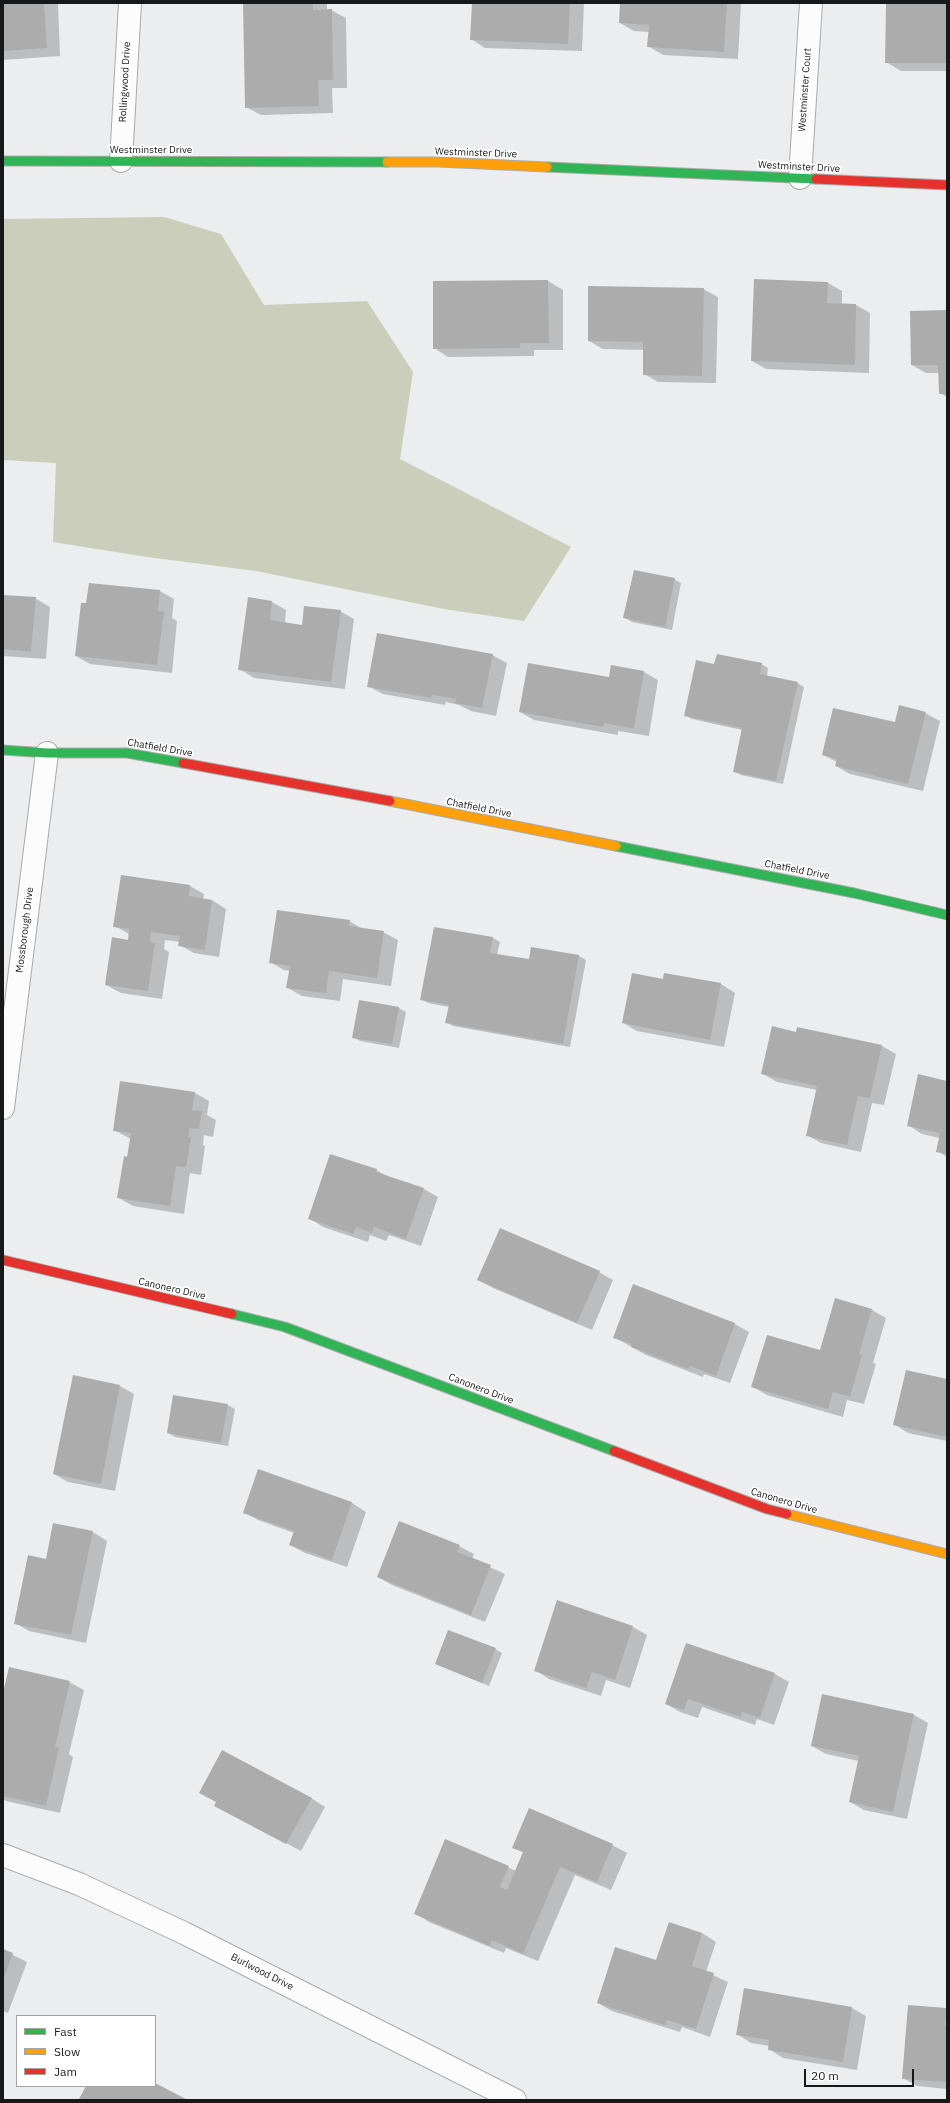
<!DOCTYPE html>
<html>
<head>
<meta charset="utf-8">
<style>
  body { margin:0 }
  #map { position:relative; width:950px; height:2103px; overflow:hidden; background:#ebedef; font-family:"IBM Plex Sans",sans-serif }
  canvas { display:block }
  .frame { position:absolute; inset:0; border:4px solid #171819; pointer-events:none }
  .legend { position:absolute; left:16px; top:2015px; width:140px; height:72px; box-sizing:border-box; background:#fff; border:1px solid #a2a3a3; margin:0; padding:5px 7px; list-style:none; font-size:12px; color:#171819 }
  .legend li { display:flex; align-items:center; gap:8px; height:20px }
  .legend b { width:20px; border:1px solid #a2a3a3 }
  .scale { position:absolute; left:804px; top:2069px; width:110px; height:18px; box-sizing:border-box; border:2px solid #171819; border-top:0; padding-left:5px; font-size:12px; line-height:14px; white-space:nowrap; color:#171819; -webkit-text-stroke:3px #fff; paint-order:stroke }
</style>
</head>
<body>
<div id="map">
<canvas width="950" height="2103"></canvas>
<div class="frame"></div>
<ul class="legend">
<li><b style="height:5px;background:#30b455"></b>Fast</li>
<li><b style="height:5px;background:#ff9f0a"></b>Slow</li>
<li><b style="height:5px;background:#e5322d"></b>Jam</li>
</ul>
<div class="scale">20 m</div>
</div>
<script>
const ctx = document.querySelector('canvas').getContext('2d');
ctx.lineJoin = 'round';
function fillPath(path, color) { ctx.fillStyle = color; ctx.fill(path, 'evenodd'); }
const shape = rows => new Path2D(rows.map(r => 'M' + r).join(''));
function strokePath(path, color, width, dash) { ctx.strokeStyle = color; ctx.lineWidth = width; ctx.lineCap = dash ? 'butt' : 'round'; ctx.setLineDash(dash || []); ctx.stroke(path); }
function write(font, color, halo, rows, align = 'center') {
  ctx.font = font + ' "IBM Plex Sans",sans-serif'; ctx.lineWidth = 3.5; ctx.setLineDash([]); ctx.textBaseline = 'middle'; ctx.strokeStyle = halo; ctx.fillStyle = color; for (const [text, x, y, turn = 0] of rows) {
    ctx.save(); ctx.translate(x, y); ctx.rotate((+turn || 0) * Math.PI / 180); ctx.textAlign = isNaN(turn) ? turn : align; if (halo) ctx.strokeText(text, 0, 0); ctx.fillText(text, 0, 0); ctx.restore();
  }
}
const forest = shape([
  [164,217,221,234,264,305,367,301,413,372,400,459,571,547,524,621,444,609,256,571,147,557,53,542,56,463,3,460,3,219]
]);
const shadow = shape([
  [3,3,58,3,60,56,3,60],
  [244,3,327,3,327,10,331,10,346,18,347,88,332,88,333,113,261,115,246,107],
  [473,3,584,3,582,51,485,48,471,39],
  [621,3,741,3,738,59,663,55,648,46,649,32,634,31,620,23],
  [887,3,947,3,947,71,901,71,886,62],
  [548,281,563,290,563,350,534,350,534,356,448,357,434,348,434,282],
  [828,283,842,291,842,305,856,305,870,313,869,373,766,369,752,361],
  [703,289,718,297,716,383,658,382,644,374,644,350,603,349,589,341],
  [947,311,947,397,940,393,939,373,926,373,912,365],
  [674,579,681,583,672,630,632,622,625,618],
  [160,591,174,599,172,618,177,621,172,673,90,664,76,656],
  [3,596,35,598,50,607,46,659,3,656],
  [249,599,272,602,286,610,285,623,302,626,340,611,354,619,345,689,254,678,240,669],
  [492,655,507,663,496,716,471,711,459,705,446,702,445,705,383,694,368,686],
  [761,664,768,668,767,676,797,683,804,687,783,784,741,775,734,771,742,730,692,719,685,715,715,665],
  [612,666,644,672,658,680,649,736,618,731,618,735,534,720,520,712,610,678],
  [925,713,940,721,923,791,850,774,836,766,837,762,823,755],
  [190,886,204,894,203,899,212,900,226,909,219,957,194,953,179,945,180,942,165,940,164,949,169,952,162,999,121,993,106,985,129,941,129,934,115,926],
  [349,921,363,929,383,932,398,940,391,986,343,979,340,1001,302,996,288,988,290,971,284,970,270,962],
  [493,938,500,942,497,955,530,960,532,948,579,956,586,960,570,1047,453,1026,446,1022,449,1007,428,1003,421,999],
  [664,980,721,984,735,993,724,1047,637,1031,623,1023],
  [399,1008,406,1012,399,1048,360,1041,353,1037],
  [798,1028,882,1046,896,1054,884,1105,872,1103,861,1152,821,1143,807,1135,817,1090,777,1082,763,1074,797,1033],
  [947,1082,947,1157,937,1151,940,1138,922,1134,908,1125],
  [195,1093,209,1101,207,1115,216,1120,213,1137,204,1135,203,1145,205,1146,201,1175,190,1173,184,1214,133,1206,119,1198,131,1139,114,1130],
  [376,1170,388,1177,424,1189,438,1197,421,1246,389,1235,386,1241,370,1235,368,1242,323,1227,309,1218],
  [599,1272,613,1280,592,1330,493,1288,479,1280],
  [634,1286,735,1324,749,1332,730,1383,704,1374,703,1377,646,1355,614,1337],
  [836,1300,872,1310,886,1318,873,1363,876,1364,864,1404,847,1400,843,1417,767,1395,753,1387,820,1351],
  [74,1376,120,1386,134,1394,115,1491,68,1482,54,1474],
  [947,1380,947,1441,908,1433,894,1424],
  [174,1396,228,1405,235,1409,228,1446,175,1437,168,1433],
  [258,1471,352,1503,366,1512,347,1567,305,1553,290,1545,294,1533,258,1520,244,1512],
  [93,1532,107,1541,86,1643,29,1631,15,1623],
  [459,1546,474,1554,472,1559,505,1574,485,1622,392,1585,378,1577],
  [558,1602,633,1627,647,1635,630,1688,606,1680,601,1696,549,1679,535,1670],
  [686,1645,775,1674,789,1682,774,1725,757,1719,755,1725,702,1707,698,1718,680,1712,666,1704],
  [495,1649,502,1653,489,1686,436,1664],
  [69,1682,84,1690,69,1754,73,1757,60,1813,6,1801,3,1799,3,1697],
  [914,1715,928,1723,907,1819,864,1810,850,1802,859,1761,826,1754,812,1746],
  [311,1798,325,1807,301,1851,230,1813],
  [446,1840,516,1871,524,1853,513,1847,612,1845,627,1853,611,1890,575,1875,538,1961,506,1948,504,1953,429,1922,415,1913],
  [669,1923,702,1933,716,1942,706,1972,728,1982,710,2037,682,2027,680,2032,612,2011,598,2003,656,1961],
  [3,1950,27,1962,8,2013,3,2011],
  [745,1990,852,2008,866,2016,857,2070,783,2058,769,2049,770,2046,751,2043,737,2034],
  [909,2006,947,2009,947,2089,917,2086,903,2078],
  [155,2084,186,2100,80,2099,87,2086,155,2086]
]);
const building = shape([
  [3,3,44,3,47,48,3,51],
  [243,3,313,3,313,10,332,9,333,80,318,80,319,106,245,108],
  [472,3,570,3,568,44,470,40],
  [620,3,727,3,724,52,647,47,649,25,619,23],
  [886,3,947,3,947,63,885,63],
  [754,279,828,282,827,303,856,304,855,365,751,361],
  [548,280,549,343,520,343,520,348,433,349,433,281],
  [588,286,704,288,702,376,643,375,643,342,588,341],
  [947,310,947,394,939,394,938,365,911,365,910,311],
  [634,570,675,578,665,627,623,618],
  [89,583,160,590,158,611,164,612,157,665,75,656,81,603,86,603],
  [3,595,36,597,31,652,3,649],
  [248,597,272,601,270,620,302,625,304,606,341,610,331,682,238,670],
  [377,633,493,654,482,708,455,703,456,699,432,695,431,698,367,687],
  [717,654,762,663,760,674,798,682,776,781,733,772,742,728,684,716,696,660,714,664],
  [528,663,609,677,611,665,644,671,634,729,604,723,603,727,519,712],
  [899,705,926,712,908,784,835,766,837,759,822,755,833,708,895,722],
  [121,875,190,885,189,896,212,900,205,950,178,946,180,936,151,932,150,942,155,943,148,991,105,985,112,937,128,940,129,929,113,927],
  [277,910,350,920,349,926,384,931,377,978,329,971,326,993,286,988,290,966,269,963],
  [434,927,493,937,490,953,529,959,531,947,579,955,563,1044,445,1023,449,1005,420,1000],
  [632,973,663,979,664,973,721,983,710,1040,622,1023],
  [359,1000,399,1007,392,1044,352,1038],
  [772,1026,796,1032,797,1027,882,1045,870,1098,858,1096,847,1145,806,1136,817,1086,761,1074],
  [918,1074,947,1081,947,1154,936,1152,940,1133,907,1126],
  [120,1081,195,1092,192,1110,202,1111,199,1129,190,1128,188,1137,191,1137,186,1167,176,1166,170,1206,117,1198,124,1156,127,1157,131,1133,113,1131],
  [330,1154,377,1169,376,1172,424,1188,406,1239,374,1227,372,1233,356,1227,353,1234,308,1219],
  [500,1228,600,1271,577,1323,477,1280],
  [633,1284,735,1323,716,1376,690,1366,688,1369,631,1347,632,1344,613,1338],
  [835,1298,872,1309,859,1354,862,1355,850,1397,833,1392,828,1409,751,1387,767,1335,820,1350],
  [906,1370,947,1379,947,1437,893,1425],
  [73,1375,120,1385,101,1484,53,1474],
  [173,1395,228,1404,221,1443,167,1433],
  [258,1469,352,1502,332,1560,289,1545,294,1531,243,1513],
  [399,1521,460,1545,457,1552,491,1565,471,1615,377,1577],
  [53,1523,93,1531,71,1635,14,1624,28,1555,46,1559],
  [557,1600,633,1626,615,1680,592,1672,586,1688,534,1671],
  [448,1630,496,1648,482,1683,435,1664],
  [686,1643,775,1673,760,1718,742,1712,741,1717,688,1699,684,1710,665,1704],
  [9,1667,70,1681,55,1747,59,1748,46,1806,3,1796,3,1693],
  [822,1694,914,1714,893,1812,849,1802,859,1756,811,1746],
  [222,1750,312,1798,286,1844,214,1806,216,1802,199,1793],
  [529,1808,613,1844,597,1882,560,1867,523,1954,492,1940,490,1946,414,1914,445,1839,509,1866,500,1887,507,1890,523,1852,512,1848],
  [669,1922,702,1933,692,1966,714,1973,696,2029,667,2020,665,2025,597,2003,615,1947,656,1960],
  [3,1949,13,1953,3,1980],
  [744,1988,852,2007,843,2062,768,2050,769,2040,736,2035],
  [908,2005,946,2008,945,2025,947,2025,947,2082,902,2079],
  [155,2083,188,2100,79,2099,86,2086,155,2086]
]);
const street = shape([
  [121,161,130,3],
  [800,178,811,3],
  [3,1108,47,753],
  [3,1855,79,1884,184,1933,515,2100]
]);
const fast = shape([
  [3,161,387,162],
  [547,167,816,179],
  [3,750,47,753,127,753,183,763],
  [616,846,854,893,947,915],
  [232,1314,285,1327,614,1451]
]);
const slow = shape([
  [387,162,438,162,547,167],
  [390,801,616,846],
  [787,1514,947,1554]
]);
const jam = shape([
  [816,179,947,185],
  [183,763,390,801],
  [3,1260,232,1314],
  [614,1451,767,1509,787,1514]
]);
const streetNames = [
  ["Rollingwood Drive",125,82,-87],
  ["Westminster Court",805,90,-86],
  ["Westminster Drive",151,150],
  ["Westminster Drive",476,153,2],
  ["Westminster Drive",799,167,3],
  ["Chatfield Drive",160,748,10],
  ["Chatfield Drive",479,808,11],
  ["Chatfield Drive",797,870,11],
  ["Mossborough Drive",25,930,-83],
  ["Canonero Drive",172,1289,13],
  ["Canonero Drive",481,1389,21],
  ["Canonero Drive",784,1501,16],
  ["Burlwood Drive",262,1972,27]
];
fillPath(forest, '#cbcebb');
fillPath(shadow, '#0003');
fillPath(building, '#acacac');
strokePath(street, '#a8aaac', 24);
strokePath(fast, '#a8aaac', 11);
strokePath(slow, '#a8aaac', 11);
strokePath(jam, '#a8aaac', 11);
strokePath(street, '#fcfcfd', 22);
strokePath(fast, '#30b455', 9);
strokePath(slow, '#ff9f0a', 9);
strokePath(jam, '#e5322d', 9);
write('10px', '#171819', '#fff', streetNames);
</script>
</body>
</html>
